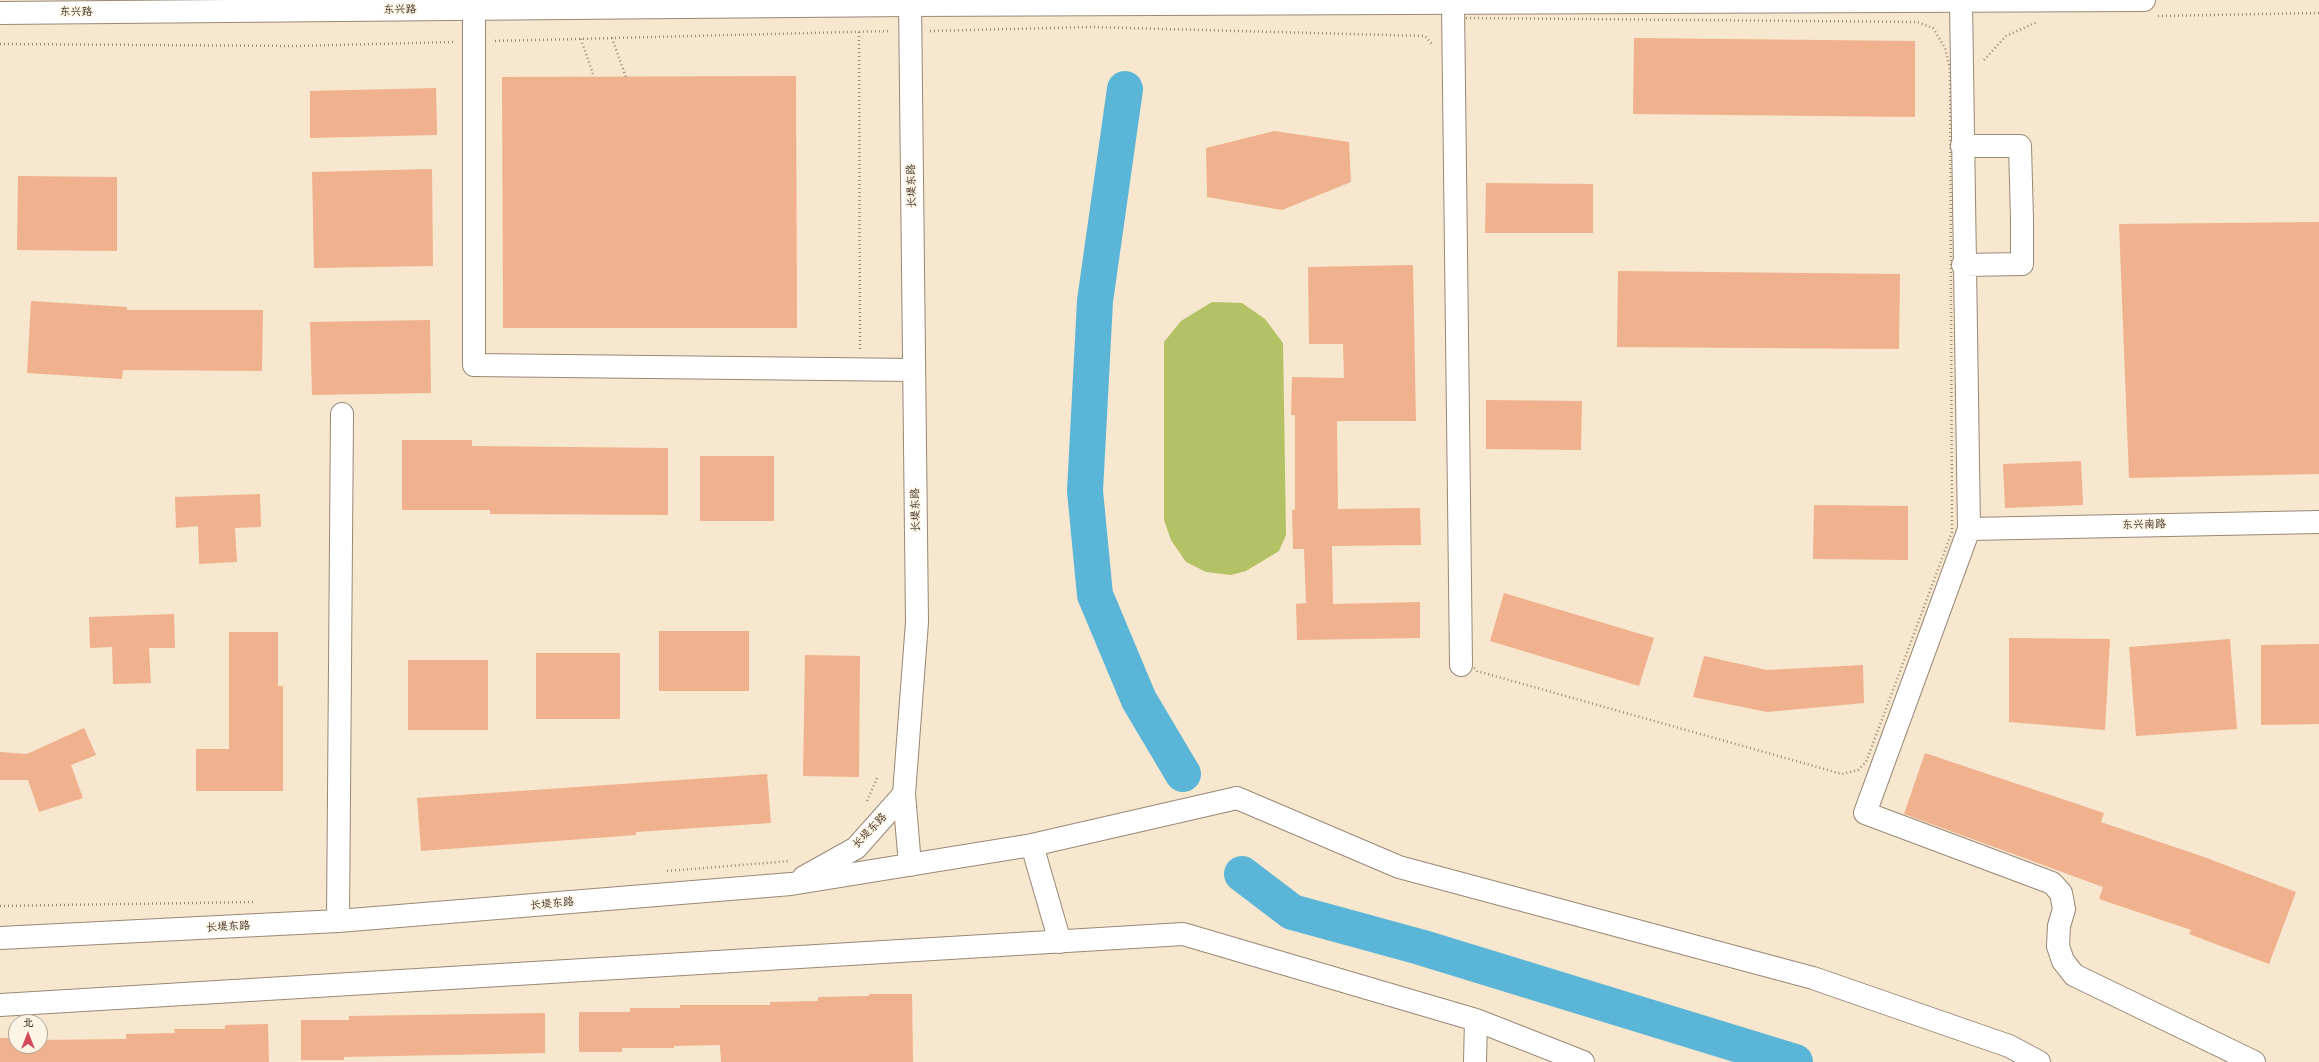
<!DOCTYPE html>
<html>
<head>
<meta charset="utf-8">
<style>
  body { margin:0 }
  #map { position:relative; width:2319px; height:1062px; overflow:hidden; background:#f7e7ce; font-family:Pangolin,"LXGW WenKai TC",sans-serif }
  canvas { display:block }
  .north { position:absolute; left:8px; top:1014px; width:40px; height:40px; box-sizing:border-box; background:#fcf5e5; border:1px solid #afa495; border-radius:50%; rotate:0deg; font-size:11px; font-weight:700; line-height:16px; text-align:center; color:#3b2a1e }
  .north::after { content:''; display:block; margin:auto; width:14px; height:18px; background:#d1495b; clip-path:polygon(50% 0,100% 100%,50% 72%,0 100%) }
</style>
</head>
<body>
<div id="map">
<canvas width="2319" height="1062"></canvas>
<div class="north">北</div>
</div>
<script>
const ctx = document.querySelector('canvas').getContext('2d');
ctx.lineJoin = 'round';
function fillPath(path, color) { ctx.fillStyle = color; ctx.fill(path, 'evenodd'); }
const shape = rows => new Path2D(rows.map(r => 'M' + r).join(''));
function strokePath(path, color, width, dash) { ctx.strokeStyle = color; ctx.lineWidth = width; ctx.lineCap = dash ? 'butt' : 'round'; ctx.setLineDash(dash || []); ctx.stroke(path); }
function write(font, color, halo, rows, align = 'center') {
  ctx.font = font + ' Pangolin,"LXGW WenKai TC",sans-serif'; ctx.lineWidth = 3; ctx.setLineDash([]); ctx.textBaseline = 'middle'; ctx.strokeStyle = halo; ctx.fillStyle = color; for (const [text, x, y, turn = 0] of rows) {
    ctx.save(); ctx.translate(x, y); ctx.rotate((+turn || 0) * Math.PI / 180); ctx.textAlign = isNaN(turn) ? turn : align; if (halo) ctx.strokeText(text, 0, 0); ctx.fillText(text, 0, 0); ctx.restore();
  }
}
const green = shape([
  [1212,302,1242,303,1265,319,1283,343,1286,535,1279,551,1246,571,1231,575,1206,572,1186,562,1171,540,1164,520,1164,342,1181,321]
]);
const river = shape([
  [1125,89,1095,301,1085,491,1095,595,1139,700,1183,774],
  [1242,874,1292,912,1420,947,1795,1062]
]);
const building = shape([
  [1634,38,1915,41,1915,117,1633,114],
  [796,76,797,328,503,328,502,77],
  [436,88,437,135,310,138,310,91],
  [1274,131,1349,142,1351,182,1282,210,1207,197,1206,148],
  [432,169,433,266,314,268,312,172],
  [18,176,117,177,117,251,17,250],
  [1486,183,1593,184,1593,233,1485,233],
  [2319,222,2319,474,2129,478,2119,224],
  [1413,265,1416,421,1337,421,1338,509,1420,508,1421,545,1332,546,1333,604,1420,602,1420,638,1297,640,1296,604,1306,603,1304,549,1293,549,1292,510,1295,510,1295,415,1291,415,1292,377,1344,378,1343,344,1309,344,1308,267],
  [1618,271,1900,274,1899,349,1617,347],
  [31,301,127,307,127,310,263,310,262,371,123,370,122,379,27,373],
  [430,320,431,393,312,395,310,322],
  [1486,400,1582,401,1581,450,1486,449],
  [402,440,472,440,472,446,668,448,668,515,490,514,490,510,402,510],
  [700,456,774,456,774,521,700,521],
  [2081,461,2083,505,2005,508,2003,464],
  [260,494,261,527,235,528,237,562,199,564,198,526,176,528,175,497],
  [1814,505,1908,506,1908,560,1813,559],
  [1504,593,1654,638,1639,686,1490,641],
  [174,614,175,648,149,648,151,683,113,684,112,647,90,648,89,617],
  [659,631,749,631,749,691,659,691],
  [229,632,278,632,278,686,283,686,283,791,196,791,196,749,229,749],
  [2009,638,2110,639,2105,730,2009,722],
  [2230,639,2237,729,2136,736,2129,647],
  [2319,644,2319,724,2261,725,2261,645],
  [536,653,620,653,620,719,536,719],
  [805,655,860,656,859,777,803,776],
  [1704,656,1767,670,1863,665,1864,703,1767,712,1693,697],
  [408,660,488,660,488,730,408,730],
  [84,728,96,755,71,765,83,798,39,812,28,780,0,780,0,752,27,754],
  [1925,753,2104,813,2101,822,2204,857,2296,892,2269,964,2189,934,2191,930,2099,899,2103,887,1904,814],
  [767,774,771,823,636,832,636,835,421,851,417,798],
  [869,994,912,994,913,1062,721,1062,720,1045,674,1046,674,1048,622,1048,622,1052,579,1052,579,1012,630,1012,630,1008,680,1008,680,1005,770,1005,770,1002,818,1001,818,997,869,996],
  [545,1013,545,1053,344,1057,344,1060,301,1060,301,1020,349,1020,349,1016],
  [268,1024,269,1062,0,1062,0,1038,16,1038,16,1046,40,1046,40,1040,126,1039,126,1034,175,1033,174,1029,225,1029,225,1025]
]);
const path = shape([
  [2158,16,2319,13],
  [1466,18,1917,22,1933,28,1945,48,1950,69,1952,532,1866,762,1858,770,1842,774,1477,671,1468,661,1459,25,1466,18],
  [930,31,1091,27,1425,36,1432,44],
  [859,32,860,349],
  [612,38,626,77],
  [581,39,594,77],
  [495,41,889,31],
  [0,44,296,46,454,42],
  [1984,60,2006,36,2037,22],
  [867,801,878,776],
  [667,871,790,861],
  [0,906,255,902]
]);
const minor = shape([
  [910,0,917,622,904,794,910,865],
  [1961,1,1969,529,1865,813,2052,883,2061,893,2064,909,2059,926,2058,946,2063,961,2074,975,2254,1062],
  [1453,4,1461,665],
  [474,9,474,365,914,370],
  [1962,146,2020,146,2022,220,2022,264,1963,265],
  [1969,529,2319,522],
  [1032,845,1060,942],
  [804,877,856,848,904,794],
  [338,921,342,414],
  [0,938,338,921,791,884,1032,845,1237,798,1399,867,1813,978,2009,1046,2039,1062],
  [0,1005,1183,934,1476,1020,1583,1062],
  [1475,1062,1476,1020]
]);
const major = shape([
  [0,13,909,5,2144,0]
]);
const streetNames = [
  ["东兴路",400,10,-1],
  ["东兴路",76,12],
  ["长堤东路",912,186,-91],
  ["长堤东路",916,510,-91],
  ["东兴南路",2144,525,-1],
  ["长堤东路",870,831,-46],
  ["长堤东路",552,904,-5],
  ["长堤东路",228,927,-3]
];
fillPath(green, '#b2c265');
strokePath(river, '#5ab5d7', 36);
fillPath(building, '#f0b18e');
strokePath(minor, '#998876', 24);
strokePath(major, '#998876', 24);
strokePath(path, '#998876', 2.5, [1, 3]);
strokePath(minor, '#fff', 22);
strokePath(major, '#fff', 22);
write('11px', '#3b2a1e', '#fcf5e5', streetNames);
</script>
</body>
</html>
